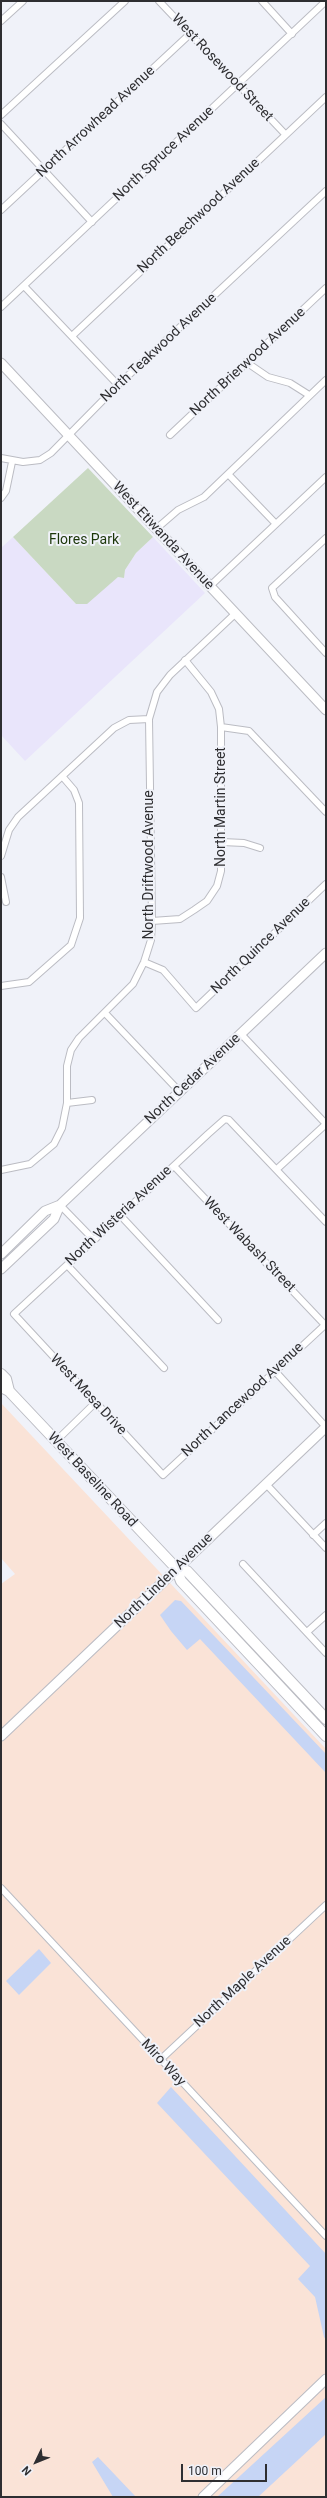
<!DOCTYPE html>
<html>
<head>
<meta charset="utf-8">
<style>
  body { margin:0 }
  #map { position:relative; width:327px; height:2498px; overflow:hidden; background:#f0f2f9; font-family:Roboto,sans-serif }
  canvas { display:block }
  .frame { position:absolute; inset:0; border:2px solid #2e2e31; pointer-events:none }
  .north { position:absolute; left:16px; top:2442px; width:40px; height:40px; -webkit-text-stroke:3px #f0f2f9; paint-order:stroke; rotate:227deg; font-size:11px; font-weight:700; line-height:16px; text-align:center; color:#2e2e31 }
  .north::after { content:''; display:block; margin:auto; width:14px; height:18px; background:#2e2e31; clip-path:polygon(50% 0,100% 100%,50% 72%,0 100%) }
  .scale { position:absolute; left:181px; top:2464px; width:86px; height:18px; box-sizing:border-box; border:2px solid #2e2e31; border-top:0; padding-left:5px; font-size:12px; line-height:14px; white-space:nowrap; color:#2e2e31; -webkit-text-stroke:3px #f0f2f9; paint-order:stroke }
</style>
</head>
<body>
<div id="map">
<canvas width="327" height="2498"></canvas>
<div class="frame"></div>
<div class="north">N</div>
<div class="scale">100 m</div>
</div>
<script>
const ctx = document.querySelector('canvas').getContext('2d');
ctx.lineJoin = 'round';
function fillPath(path, color) { ctx.fillStyle = color; ctx.fill(path, 'evenodd'); }
const shape = rows => new Path2D(rows.map(r => 'M' + r).join(''));
function strokePath(path, color, width, dash) { ctx.strokeStyle = color; ctx.lineWidth = width; ctx.lineCap = dash ? 'butt' : 'round'; ctx.setLineDash(dash || []); ctx.stroke(path); }
function write(font, color, halo, rows, align = 'center') {
  ctx.font = font + ' Roboto,sans-serif'; ctx.lineWidth = 4; ctx.setLineDash([]); ctx.textBaseline = 'middle'; ctx.strokeStyle = halo; ctx.fillStyle = color; for (const [text, x, y, turn = 0] of rows) {
    ctx.save(); ctx.translate(x, y); ctx.rotate((+turn || 0) * Math.PI / 180); ctx.textAlign = isNaN(turn) ? turn : align; if (halo) ctx.strokeText(text, 0, 0); ctx.fillText(text, 0, 0); ctx.restore();
  }
}
const industrial = shape([
  [1,1403,326,1749,326,2497,1,2497,1,1584,15,1574,1,1558]
]);
const education = shape([
  [13,537,76,604,118,577,124,578,125,570,136,553,153,537,205,593,25,761,1,735,1,548]
]);
const green = shape([
  [88,468,153,537,136,553,125,570,124,578,118,577,87,604,76,604,13,537]
]);
const water = shape([
  [175,1600,181,1601,326,1754,326,1773,200,1639,187,1650,171,1631,160,1615],
  [39,1949,51,1963,19,1995,6,1981],
  [171,2087,326,2254,326,2340,324,2337,315,2297,298,2279,310,2266,157,2103],
  [326,2397,326,2434,258,2497,217,2497],
  [98,2457,136,2497,113,2497,92,2462]
]);
const street = shape([
  [159,1,285,134],
  [262,1,292,34],
  [1,21,23,1],
  [1,115,125,1],
  [1,124,92,222],
  [1,210,190,34],
  [24,286,118,385],
  [1,307,326,1],
  [72,336,326,97],
  [246,362,268,377,290,383,309,395],
  [170,435,326,288],
  [1,458,23,462,40,460,51,453,118,385,326,191],
  [228,474,276,524],
  [1,498,6,491,12,462],
  [156,529,178,510,204,497,326,380],
  [326,538,272,588,275,597,326,653],
  [210,586,326,477],
  [221,727,249,731,326,812],
  [222,842,244,843,260,848],
  [1,856,9,830,18,817,114,728,129,720,149,719,157,692,170,675,236,613],
  [1,877,6,902],
  [152,921,180,919,194,910,207,901,217,886,221,871,221,727,219,709,211,692,185,660],
  [144,962,163,970,196,1008,326,884],
  [1,986,29,982,71,945,80,918,79,803,74,790,62,776],
  [105,1013,180,1092],
  [241,1034,326,1124],
  [67,1103,92,1100],
  [174,1166,325,1325,163,1475,14,1314,94,1240,178,1162,208,1134,225,1119,229,1120,326,1222],
  [277,1169,326,1124],
  [1,1170,30,1164,54,1144,62,1128,67,1103,67,1066,71,1050,79,1038,133,984,144,962,151,940,152,921,149,719],
  [60,1205,94,1240],
  [120,1215,218,1320],
  [67,1265,164,1368],
  [274,1370,326,1427],
  [56,1441,94,1404],
  [266,1484,326,1548],
  [313,1535,326,1523],
  [243,1564,326,1653],
  [307,1632,326,1615],
  [1,1888,326,2236],
  [160,2060,326,1905]
]);
const secondary = shape([
  [1,363,326,710],
  [1,1254,45,1211,60,1205,326,953],
  [1,1269,54,1219,60,1205],
  [1,1736,326,1427],
  [203,2497,326,2379]
]);
const primary = shape([
  [1,1374,6,1379,9,1391],
  [1,1387,9,1391,176,1568,181,1581,326,1736],
  [176,1568,187,1571,326,1719]
]);
const streetNames = [
  ["West Rosewood Street",222,68,47],
  ["North Arrowhead Avenue",96,122,-43],
  ["North Spruce Avenue",164,154,-43],
  ["North Beechwood Avenue",199,216,-43],
  ["North Teakwood Avenue",159,348,-43],
  ["North Brierwood Avenue",248,362,-43],
  ["West Etiwanda Avenue",163,536,47],
  ["North Martin Street",221,807,-90],
  ["North Driftwood Avenue",149,865,-90],
  ["North Quince Avenue",261,946,-44],
  ["North Cedar Avenue",193,1079,-43],
  ["North Wisteria Avenue",119,1216,-43],
  ["West Wabash Street",249,1245,46],
  ["West Mesa Drive",88,1395,47],
  ["North Lancewood Avenue",243,1400,-43],
  ["West Baseline Road",92,1480,47],
  ["North Linden Avenue",164,1581,-44],
  ["North Maple Avenue",243,1982,-43],
  ["Miro Way",163,2063,47]
];
const parkNames = [
  ["Flores Park",84,540]
];
fillPath(industrial, '#fae3d7');
fillPath(education, '#e9e5fb');
fillPath(green, '#c9d9c2');
fillPath(water, '#c6d5f5');
strokePath(street, '#bbbcc3', 8);
strokePath(secondary, '#bbbcc3', 11);
strokePath(primary, '#bbbcc3', 12);
strokePath(street, '#fff', 6);
strokePath(secondary, '#fff', 9);
strokePath(primary, '#fff', 10);
write('14px', '#2e2e31', '#f0f2f9', streetNames);
write('14px', '#1b3609', '#f0f2f9', parkNames);
</script>
</body>
</html>
